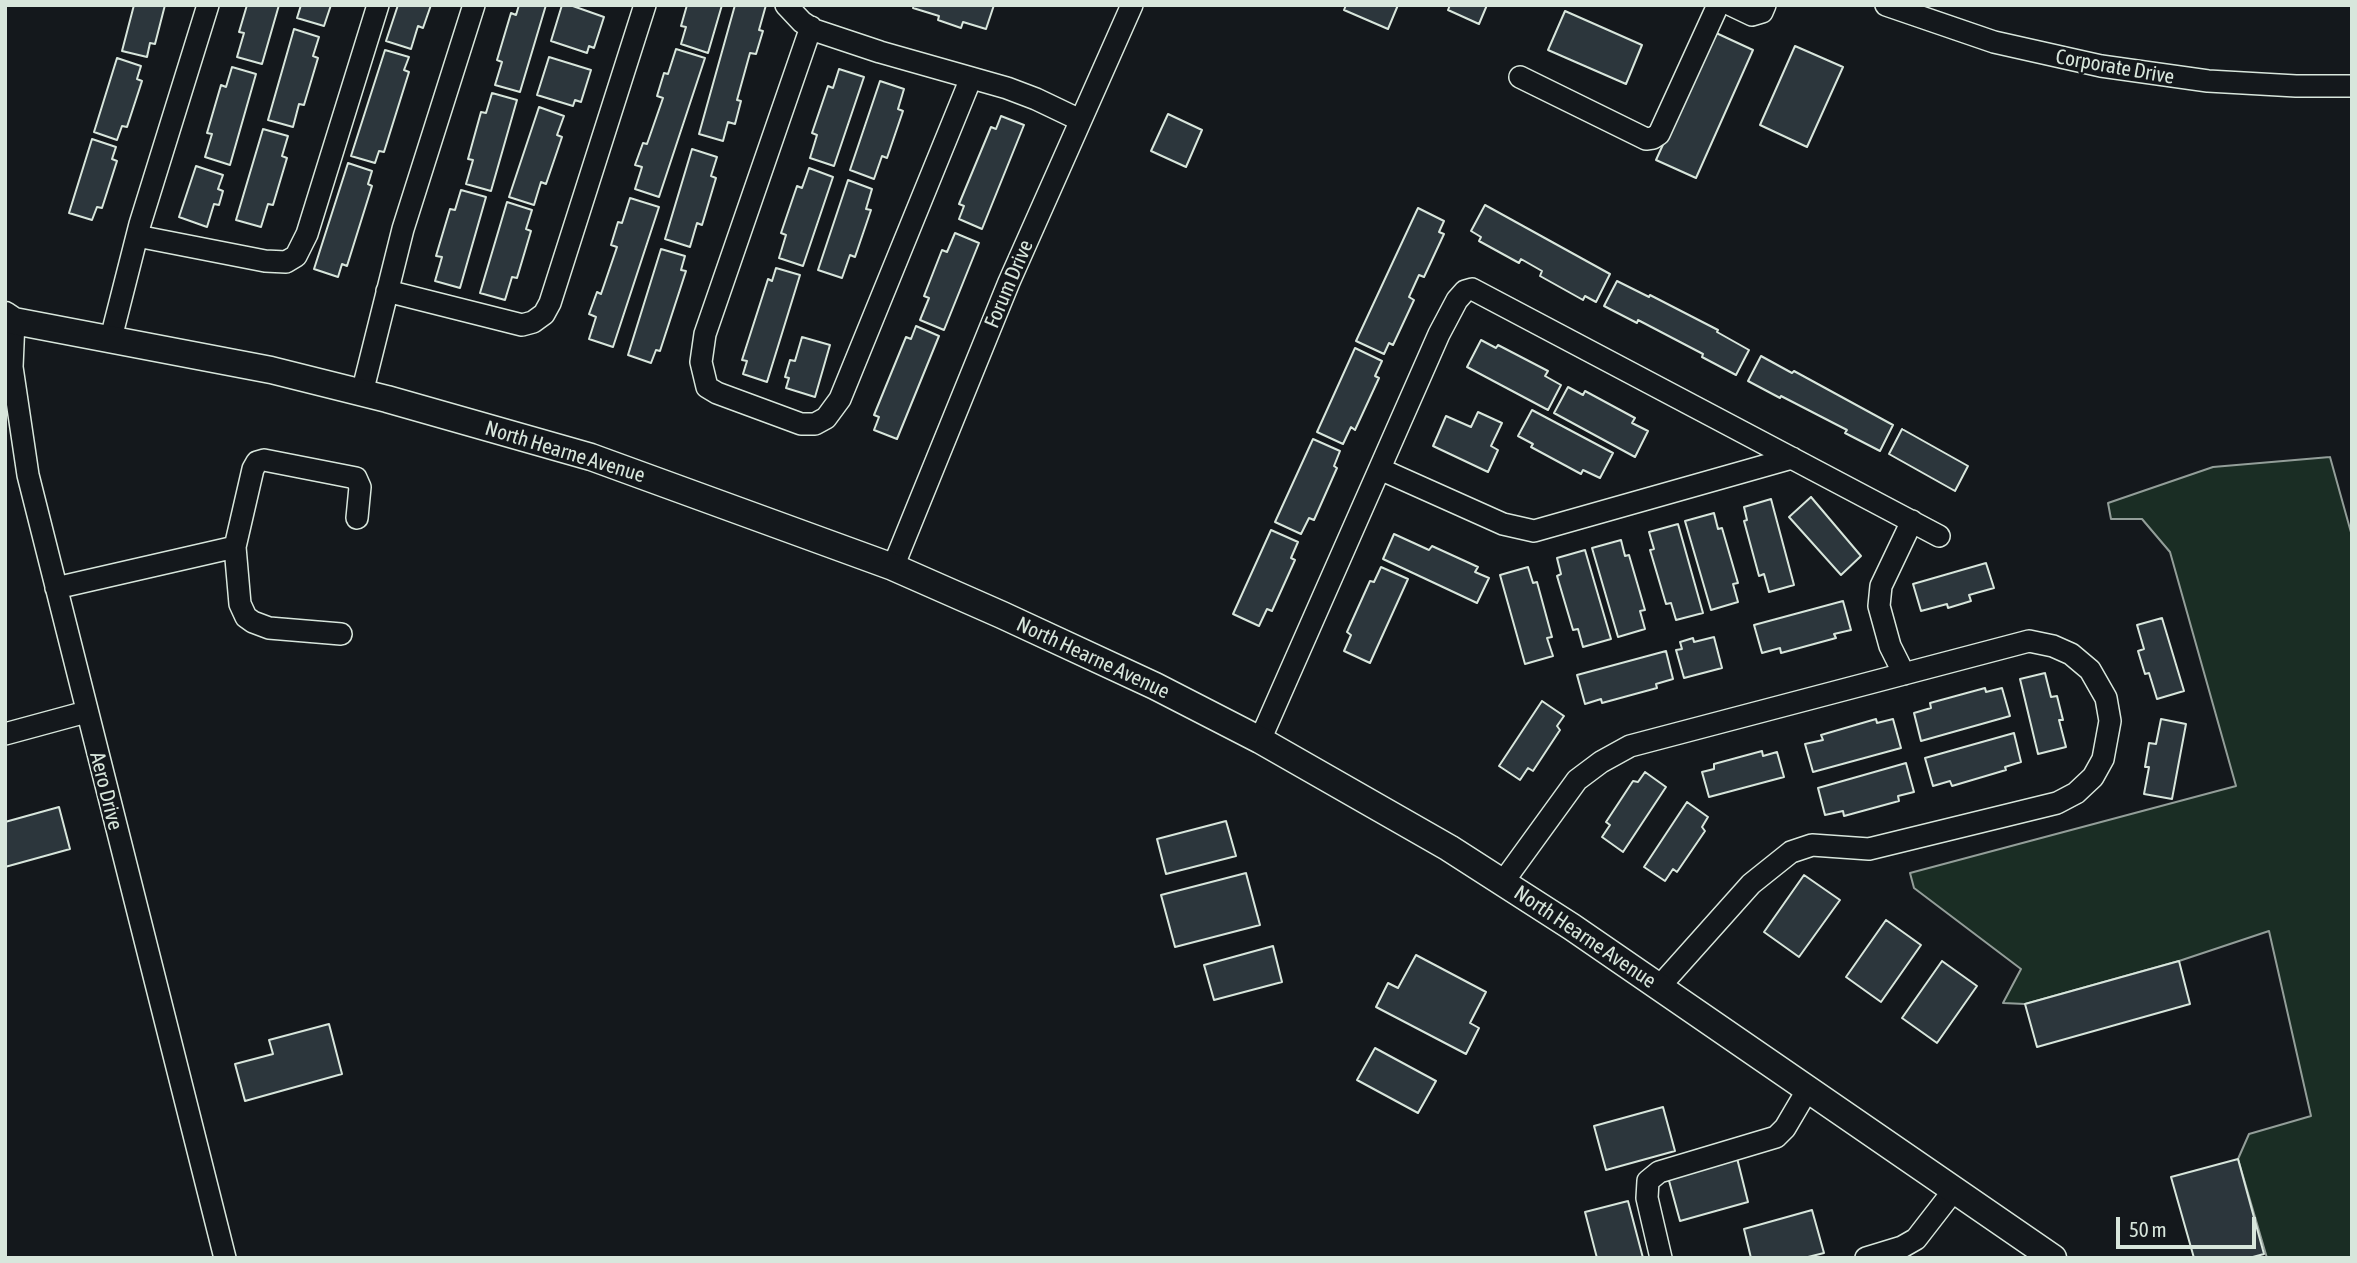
<!DOCTYPE html>
<html>
<head>
<meta charset="utf-8">
<style>
  body { margin:0 }
  #map { position:relative; width:2357px; height:1263px; overflow:hidden; background:#14181c; font-family:"Asap Condensed",sans-serif }
  canvas { display:block }
  .frame { position:absolute; inset:0; border:7px solid #d8e6dc; pointer-events:none }
  .scale { position:absolute; left:2116px; top:1217px; width:140px; height:32px; box-sizing:border-box; border:4px solid #d8e6dc; border-top:0; padding-left:9px; font-size:21px; line-height:24px; white-space:nowrap; color:#d8e6dc; -webkit-text-stroke:5px #14181c; paint-order:stroke }
</style>
</head>
<body>
<div id="map">
<canvas width="2357" height="1263"></canvas>
<div class="frame"></div>
<div class="scale">50 m</div>
</div>
<script>
const ctx = document.querySelector('canvas').getContext('2d');
ctx.lineJoin = 'round';
function fillPath(path, color) { ctx.fillStyle = color; ctx.fill(path, 'evenodd'); }
const shape = rows => new Path2D(rows.map(r => 'M' + r).join(''));
function strokePath(path, color, width, dash) { ctx.strokeStyle = color; ctx.lineWidth = width; ctx.lineCap = dash ? 'butt' : 'round'; ctx.setLineDash(dash || []); ctx.stroke(path); }
function write(font, color, halo, rows, align = 'center') {
  ctx.font = font + ' "Asap Condensed",sans-serif'; ctx.lineWidth = 5; ctx.setLineDash([]); ctx.textBaseline = 'middle'; ctx.strokeStyle = halo; ctx.fillStyle = color; for (const [text, x, y, turn = 0] of rows) {
    ctx.save(); ctx.translate(x, y); ctx.rotate((+turn || 0) * Math.PI / 180); ctx.textAlign = isNaN(turn) ? turn : align; if (halo) ctx.strokeText(text, 0, 0); ctx.fillText(text, 0, 0); ctx.restore();
  }
}
const green = shape([
  [2330,457,2352,536,2352,1258,2267,1258,2238,1159,2249,1134,2311,1116,2269,931,2179,961,2025,1004,2003,1003,2021,969,1914,888,1910,873,2236,786,2170,552,2142,519,2111,519,2108,503,2213,467,2330,457]
]);
const building = shape([
  [134,5,165,5,155,44,150,43,147,57,122,51,134,5],
  [247,5,279,5,262,64,237,57,244,33,239,32,247,5],
  [301,5,331,5,324,26,297,18,301,5],
  [398,5,431,5,423,28,418,26,411,49,386,41,398,5],
  [519,5,546,5,520,92,495,85,502,62,497,60,511,13,516,15,519,5],
  [562,5,570,5,604,17,594,48,589,46,587,53,551,41,562,5],
  [687,5,722,5,708,53,681,44,686,27,681,26,687,5],
  [735,5,766,5,759,30,763,31,756,54,750,53,737,100,741,101,735,124,728,122,723,141,699,134,735,5],
  [914,5,994,5,986,29,963,22,961,28,938,20,939,16,913,8,914,5],
  [1346,5,1398,5,1388,29,1344,10,1346,5],
  [1450,5,1487,5,1479,24,1448,10,1450,5],
  [1565,11,1642,45,1626,84,1548,50,1565,11],
  [294,29,319,37,313,56,318,58,304,105,299,104,293,127,268,120,294,29],
  [1714,32,1753,50,1696,178,1656,160,1714,32],
  [1795,46,1843,67,1807,147,1760,125,1795,46],
  [676,49,705,58,659,197,635,189,642,167,635,165,643,143,647,144,663,98,657,96,664,73,668,74,676,49],
  [385,50,409,57,404,70,409,72,384,152,379,151,375,163,351,156,385,50],
  [549,57,591,70,581,102,575,100,573,106,537,95,549,57],
  [117,58,141,66,137,79,142,81,127,127,122,126,117,140,94,132,117,58],
  [232,67,256,74,230,165,205,157,212,134,207,133,221,85,226,87,232,67],
  [839,69,864,77,834,166,810,158,817,135,812,133,828,86,833,88,839,69],
  [880,81,904,89,898,109,903,111,887,158,882,156,874,179,850,170,880,81],
  [492,93,517,100,491,191,466,184,473,160,468,159,481,112,486,113,492,93],
  [539,107,564,116,557,135,562,137,546,184,541,182,534,205,509,197,539,107],
  [1168,114,1202,130,1186,167,1151,151,1168,114],
  [1001,116,1024,125,982,229,959,219,964,206,959,204,991,127,996,129,1001,116],
  [263,129,288,136,282,156,287,158,273,205,268,204,261,227,236,220,263,129],
  [92,139,116,147,112,159,117,161,102,208,97,207,92,220,69,213,92,139],
  [692,149,717,157,711,176,716,178,702,225,697,223,690,247,665,239,692,149],
  [348,163,372,171,368,184,372,186,347,266,342,264,338,277,314,269,348,163],
  [196,166,223,175,218,189,223,191,219,205,214,204,207,227,179,217,196,166],
  [809,168,833,177,803,266,779,258,786,235,781,233,797,186,802,188,809,168],
  [848,180,872,189,866,209,871,210,855,257,850,255,842,278,818,270,848,180],
  [461,190,486,197,460,288,435,281,442,257,436,256,450,209,455,210,461,190],
  [630,198,659,207,613,347,589,339,596,317,589,314,597,292,601,294,617,247,611,245,618,222,622,223,630,198],
  [507,202,532,210,526,229,531,231,517,278,512,277,505,300,480,293,507,202],
  [1485,205,1610,274,1596,302,1585,296,1583,300,1540,276,1542,271,1521,259,1519,263,1479,241,1481,237,1471,231,1485,205],
  [1418,208,1444,221,1439,232,1444,234,1424,277,1419,275,1409,297,1414,300,1393,345,1389,343,1384,354,1356,341,1418,208],
  [955,233,979,243,944,330,920,320,929,298,924,296,942,250,947,252,955,233],
  [661,249,685,256,681,270,686,271,660,351,656,350,651,363,628,355,661,249],
  [776,268,800,275,767,382,743,374,747,361,742,360,768,279,772,281,776,268],
  [1617,281,1649,297,1650,295,1718,330,1717,332,1749,350,1736,375,1702,357,1703,354,1638,320,1637,323,1604,306,1617,281],
  [916,326,939,336,897,439,874,430,879,417,874,415,906,337,911,339,916,326],
  [802,337,830,345,815,397,786,388,789,378,785,377,790,360,795,361,802,337],
  [1481,340,1496,348,1498,345,1548,371,1545,376,1561,385,1548,410,1467,367,1481,340],
  [1355,348,1382,361,1375,376,1379,378,1355,430,1351,427,1343,444,1317,432,1355,348],
  [1761,356,1792,373,1794,371,1893,425,1880,451,1845,433,1847,430,1781,396,1780,398,1748,381,1761,356],
  [1568,387,1583,395,1585,391,1635,418,1632,423,1648,431,1635,457,1554,413,1568,387],
  [1532,410,1613,453,1600,478,1583,470,1581,474,1531,447,1533,444,1518,436,1532,410],
  [1478,412,1502,423,1491,446,1498,450,1488,472,1433,446,1446,416,1471,427,1478,412],
  [1902,429,1968,466,1955,491,1889,454,1902,429],
  [1313,439,1340,451,1334,466,1337,468,1314,520,1309,518,1301,534,1275,522,1313,439],
  [1811,497,1861,556,1841,575,1789,517,1811,497],
  [1771,499,1794,585,1769,592,1764,574,1759,576,1744,521,1747,520,1744,507,1771,499],
  [1714,513,1718,529,1722,528,1738,583,1733,584,1738,602,1711,610,1685,521,1714,513],
  [1678,524,1703,613,1676,620,1671,603,1666,604,1650,550,1654,549,1649,532,1678,524],
  [1271,530,1298,542,1291,558,1295,560,1272,611,1267,609,1259,626,1233,614,1271,530],
  [1394,534,1429,550,1432,546,1478,567,1475,572,1489,578,1477,603,1383,559,1394,534],
  [1621,540,1625,556,1629,555,1645,610,1640,611,1645,629,1618,637,1592,548,1621,540],
  [1585,550,1611,639,1583,647,1578,629,1573,630,1557,576,1561,574,1557,558,1585,550],
  [1986,563,1994,588,1969,595,1971,601,1948,608,1947,604,1921,611,1913,584,1986,563],
  [1381,567,1408,579,1370,663,1344,651,1351,635,1347,632,1370,581,1374,582,1381,567],
  [1528,567,1533,583,1537,582,1552,637,1547,638,1553,656,1525,664,1500,575,1528,567],
  [1843,601,1851,630,1834,634,1836,638,1781,653,1780,648,1762,653,1754,625,1843,601],
  [2162,618,2184,691,2157,699,2149,673,2145,674,2138,651,2144,649,2137,625,2162,618],
  [1714,637,1722,668,1684,678,1676,650,1682,649,1680,642,1693,638,1694,642,1714,637],
  [1666,651,1673,679,1656,684,1657,688,1602,703,1601,699,1585,704,1577,675,1666,651],
  [2045,673,2051,697,2057,696,2063,720,2059,720,2066,747,2038,754,2020,679,2045,673],
  [1985,688,1986,692,2002,688,2010,716,1921,741,1914,713,1931,708,1930,703,1985,688],
  [1542,701,1564,716,1557,726,1560,730,1533,771,1528,768,1520,780,1499,766,1542,701],
  [1876,719,1877,723,1893,719,1901,748,1813,772,1805,744,1823,740,1821,735,1876,719],
  [2161,719,2186,724,2172,799,2144,794,2149,767,2145,767,2149,743,2156,744,2161,719],
  [2014,733,2021,762,2005,767,2006,770,1952,786,1950,781,1933,786,1925,758,2014,733],
  [1762,751,1763,756,1777,752,1784,777,1709,797,1702,772,1714,769,1714,764,1762,751],
  [1906,763,1914,792,1898,796,1899,801,1844,816,1843,811,1825,815,1818,788,1906,763],
  [1645,772,1666,787,1623,852,1602,837,1610,825,1606,822,1633,781,1638,782,1645,772],
  [1687,802,1708,817,1702,827,1705,831,1677,872,1673,869,1665,881,1644,867,1687,802],
  [59,807,70,849,5,867,5,822,59,807],
  [1226,821,1236,856,1166,874,1157,839,1226,821],
  [1246,873,1260,925,1175,947,1161,895,1246,873],
  [1804,875,1840,900,1799,957,1764,932,1804,875],
  [1886,920,1921,945,1881,1002,1846,977,1886,920],
  [1273,946,1282,982,1214,1000,1204,965,1273,946],
  [1416,955,1486,992,1470,1023,1479,1028,1466,1054,1376,1007,1388,983,1398,988,1416,955],
  [1942,961,1977,986,1937,1043,1902,1018,1942,961],
  [2179,961,2190,1004,2037,1047,2025,1004,2179,961],
  [329,1024,342,1074,245,1101,235,1064,273,1054,269,1040,329,1024],
  [1375,1048,1436,1081,1418,1113,1357,1080,1375,1048],
  [1663,1107,1675,1151,1606,1170,1594,1126,1663,1107],
  [1737,1158,1748,1202,1680,1221,1668,1177,1737,1158],
  [2238,1159,2264,1254,2249,1258,2194,1258,2171,1177,2238,1159],
  [1628,1201,1643,1258,1597,1258,1585,1212,1628,1201],
  [1812,1210,1824,1253,1804,1258,1751,1258,1744,1229,1812,1210]
]);
const minor = shape([
  [786,5,802,22,814,30,880,52,1007,88,1036,99,1080,120],
  [1731,5,1752,15,1762,12,1765,5],
  [1886,5,1994,42,2101,66,2208,81,2296,86,2352,86],
  [811,27,705,334,701,362,707,387,717,393,801,424,815,424,826,418,840,399,971,78],
  [1520,77,1646,139,1653,138,1659,134,1718,5],
  [137,236,265,261,286,262,296,256,307,234,378,5],
  [387,291,522,325,533,322,544,314,550,303,645,5],
  [14,321,12,367,28,475,225,1258],
  [111,338,140,224,208,5],
  [362,393,403,229,474,5],
  [1380,469,1503,524,1534,531,1792,458],
  [235,547,253,469,257,462,264,460,356,478,360,487,357,518],
  [893,567,1009,282,1132,5],
  [56,588,235,547,240,604,246,617,253,622,269,628,341,634],
  [1904,674,1890,646,1879,606,1881,586,1912,521],
  [5,734,86,712],
  [1260,740,1439,334,1457,300,1465,291,1472,289,1939,536],
  [1503,882,1577,780,1601,762,1630,746,2029,641,2053,646,2071,654,2090,670,2106,698,2110,721,2103,759,2093,777,2076,793,2057,803,1869,849,1812,845,1791,852,1751,884,1659,987],
  [1661,1258,1647,1198,1648,1181,1659,1172,1776,1137,1785,1128,1808,1089],
  [1866,1258,1902,1247,1916,1239,1954,1190]
]);
const major = shape([
  [5,315,14,321,271,370,387,399,591,457,893,567,1002,615,1155,686,1260,740,1449,848,1572,927,2053,1258]
]);
const streetNames = [
  ["Corporate Drive",2115,67,10],
  ["Forum Drive",1009,284,-67],
  ["North Hearne Avenue",565,452,17],
  ["North Hearne Avenue",1093,658,25],
  ["Aero Drive",106,791,76],
  ["North Hearne Avenue",1585,937,34]
];
fillPath(green, '#1a2d24');
strokePath(green, '#939e99', 2);
fillPath(building, '#2c363c');
strokePath(building, '#d8e6dc', 2);
strokePath(minor, '#d8e6dc', 24);
strokePath(major, '#d8e6dc', 29);
strokePath(minor, '#14181c', 21);
strokePath(major, '#14181c', 26);
write('21px', '#d8e6dc', '#14181c', streetNames);
</script>
</body>
</html>
